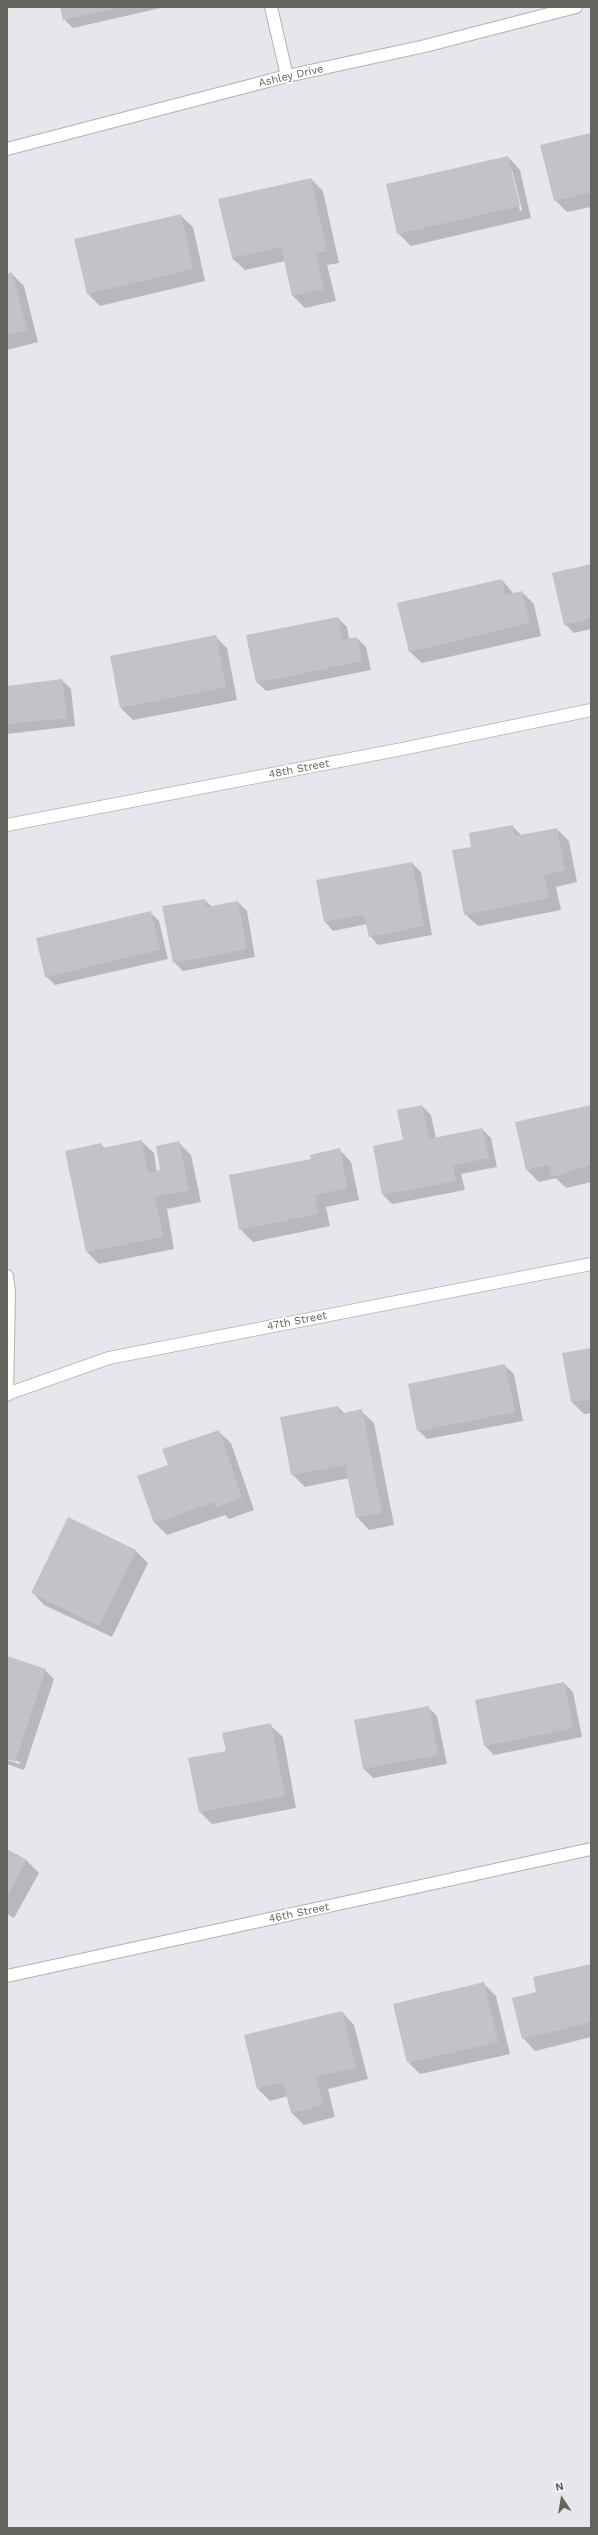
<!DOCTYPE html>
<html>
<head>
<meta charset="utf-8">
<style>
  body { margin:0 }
  #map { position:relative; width:598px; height:2535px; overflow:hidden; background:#e8e5ed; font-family:"Work Sans",sans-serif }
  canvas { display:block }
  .frame { position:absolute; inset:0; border:8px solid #63645d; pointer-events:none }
  .north { position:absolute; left:542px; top:2479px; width:40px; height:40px; -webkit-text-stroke:3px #fff; paint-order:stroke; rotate:348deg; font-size:11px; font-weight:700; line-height:16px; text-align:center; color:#63645d }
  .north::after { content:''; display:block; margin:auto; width:14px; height:18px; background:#63645d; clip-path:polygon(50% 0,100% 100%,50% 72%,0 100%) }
</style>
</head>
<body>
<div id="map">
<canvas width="598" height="2535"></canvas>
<div class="frame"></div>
<div class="north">N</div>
</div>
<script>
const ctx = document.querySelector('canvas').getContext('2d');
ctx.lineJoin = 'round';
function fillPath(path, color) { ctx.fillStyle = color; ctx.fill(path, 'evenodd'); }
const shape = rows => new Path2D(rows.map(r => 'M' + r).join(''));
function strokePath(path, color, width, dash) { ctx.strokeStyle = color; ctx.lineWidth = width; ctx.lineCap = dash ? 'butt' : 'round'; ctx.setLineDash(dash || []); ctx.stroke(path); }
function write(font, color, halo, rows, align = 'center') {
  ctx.font = font + ' "Work Sans",sans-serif'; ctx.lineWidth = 4; ctx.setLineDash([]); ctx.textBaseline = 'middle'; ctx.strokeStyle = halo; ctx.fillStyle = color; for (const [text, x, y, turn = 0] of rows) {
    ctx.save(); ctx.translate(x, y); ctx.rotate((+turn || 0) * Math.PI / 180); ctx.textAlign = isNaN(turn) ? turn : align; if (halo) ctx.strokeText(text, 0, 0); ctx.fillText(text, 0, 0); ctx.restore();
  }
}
const shadow = shape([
  [61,7,165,7,73,28,64,19],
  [591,134,591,207,567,212,555,200],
  [508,157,520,170,531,218,411,246,398,233],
  [510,170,512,170,522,210,520,211],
  [311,179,323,191,339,263,327,265,336,301,305,308,293,296,285,261,245,270,232,258],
  [180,215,193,227,205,281,100,306,88,294,75,240],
  [12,274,24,286,38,342,7,350,7,275],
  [591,565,591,629,574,633,565,624],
  [502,580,514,594,522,592,534,604,541,636,422,663,409,651],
  [338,618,347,627,349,639,357,638,366,647,371,670,266,691,257,682],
  [215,636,227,648,237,700,133,720,121,708],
  [62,680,71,689,75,726,7,734,7,687],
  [512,826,522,836,557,829,569,841,577,882,556,887,561,910,478,926,465,914],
  [412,863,421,872,432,935,378,945,370,936,367,924,333,931,325,922],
  [205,900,212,907,238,902,247,911,255,957,183,971,174,962],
  [150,912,159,921,168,959,55,985,46,976],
  [422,1106,431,1115,436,1139,482,1129,491,1138,497,1167,461,1174,465,1190,392,1204,383,1195,374,1146,404,1140],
  [591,1106,591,1182,566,1188,556,1178,539,1182,527,1170],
  [141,1141,154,1153,157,1172,162,1171,179,1143,191,1155,201,1202,167,1209,174,1249,99,1264,87,1252,101,1144,105,1149],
  [339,1149,351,1162,359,1200,326,1207,330,1226,253,1242,240,1229,312,1160],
  [591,1349,591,1413,584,1414,572,1402],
  [505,1366,514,1374,523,1421,427,1439,418,1430],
  [338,1407,345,1414,361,1411,374,1423,394,1525,369,1530,357,1517,349,1478,305,1487,292,1474],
  [218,1431,231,1443,254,1510,229,1519,225,1515,167,1535,155,1523,139,1476,169,1466],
  [69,1518,136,1551,148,1563,112,1637,44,1605,32,1592],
  [7,1657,45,1670,54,1679,24,1770,7,1764,7,1760,19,1764,20,1762,7,1758],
  [564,1683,573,1692,582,1737,494,1755,485,1746],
  [428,1707,437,1716,447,1764,373,1778,364,1769,355,1720],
  [270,1725,283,1737,296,1808,212,1824,200,1812,227,1752],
  [7,1850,26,1860,39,1873,14,1918,7,1914],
  [591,1965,591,2037,535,2051,523,2038,537,1993],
  [484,1984,496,1996,510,2054,420,2074,408,2062],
  [342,2012,354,2025,368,2079,328,2089,335,2117,304,2125,292,2113,288,2096,270,2101,258,2089]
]);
const building = shape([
  [60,7,116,7,116,8,63,20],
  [591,133,591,192,554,201,540,145],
  [508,156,520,206,397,234,386,184],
  [311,178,327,251,316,253,324,289,292,296,281,247,232,258,218,199],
  [181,214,193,269,87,294,74,239],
  [12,272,27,330,7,335,7,274],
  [591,564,591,618,564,625,552,573],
  [502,579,505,595,522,591,530,623,409,652,397,603],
  [338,617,343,640,357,637,362,661,256,683,246,635],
  [216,635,226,687,120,708,110,656],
  [62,679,67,718,7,724,7,686],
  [513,825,515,836,557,828,565,870,544,875,549,898,464,915,452,850,471,847,469,833],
  [412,862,424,926,369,937,364,915,324,922,316,880],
  [205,899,206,907,238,901,247,949,173,963,162,906],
  [151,911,160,950,45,977,36,938],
  [422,1105,429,1139,482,1128,489,1158,453,1165,456,1181,382,1195,373,1146,403,1140,397,1110],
  [591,1105,591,1165,552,1177,549,1165,526,1170,515,1122],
  [142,1140,148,1173,160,1170,156,1146,179,1141,189,1190,155,1197,163,1237,86,1252,65,1151,101,1143,102,1148],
  [340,1148,347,1188,315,1195,318,1214,239,1230,229,1175,311,1159,310,1155],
  [591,1348,591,1399,571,1402,562,1353],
  [505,1364,515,1412,417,1431,408,1384],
  [338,1406,340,1414,362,1409,382,1513,356,1518,345,1465,291,1475,280,1417],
  [219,1430,242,1498,216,1507,215,1502,154,1523,137,1476,168,1465,162,1449],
  [68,1517,136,1550,99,1626,31,1593],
  [7,1656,46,1669,15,1762,7,1759],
  [564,1682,573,1728,484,1746,475,1700],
  [429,1706,438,1755,363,1769,354,1720],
  [271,1723,285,1796,199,1812,188,1758,226,1751,222,1733],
  [7,1849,27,1860,7,1896],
  [591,1964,591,2022,522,2039,512,1998,536,1992,533,1977],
  [484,1982,498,2042,407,2063,393,2004],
  [342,2011,356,2067,316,2077,323,2105,291,2113,283,2082,257,2089,244,2035]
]);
const street = shape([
  [271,7,287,76],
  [7,149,287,76,425,46,576,7],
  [7,825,402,749,591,710],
  [7,1276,9,1292,7,1395],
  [7,1394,109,1358,591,1264],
  [7,1976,591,1849]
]);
const streetNames = [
  ["Ashley Drive",291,76,-13],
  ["48th Street",299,769,-11],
  ["47th Street",297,1321,-11],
  ["46th Street",299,1913,-12]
];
fillPath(shadow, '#0003');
fillPath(building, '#c4c1c9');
strokePath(street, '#b2b3ae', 14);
strokePath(street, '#fff', 12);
write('11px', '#63645d', '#fff', streetNames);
</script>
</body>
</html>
